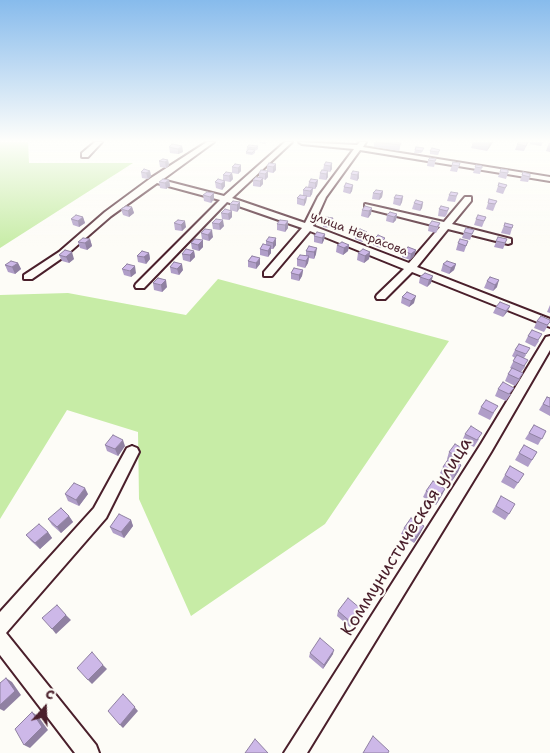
<!DOCTYPE html>
<html>
<head>
<meta charset="utf-8">
<style>
  body { margin:0 }
  #map { position:relative; width:550px; height:753px; overflow:hidden; background:#fdfcf7; font-family:"Shantell Sans",sans-serif }
  canvas { display:block }
  .north { position:absolute; left:20px; top:683px; width:50px; height:50px; -webkit-text-stroke:4px #fdfcf7; paint-order:stroke; rotate:20deg; font-size:14px; font-weight:700; line-height:20px; text-align:center; color:#4a1f2b }
  .north::after { content:''; display:block; margin:auto; width:18px; height:22px; background:#4a1f2b; clip-path:polygon(50% 0,100% 100%,50% 72%,0 100%) }
</style>
</head>
<body>
<div id="map">
<canvas width="550" height="753"></canvas>
<div class="north">С</div>
</div>
<script>
const ctx = document.querySelector('canvas').getContext('2d');
ctx.lineJoin = 'round';
function fillPath(path, color) { ctx.fillStyle = color; ctx.fill(path, 'evenodd'); }
const shape = rows => new Path2D(rows.map(r => 'M' + r).join(''));
function strokePath(path, color, width, dash) { ctx.strokeStyle = color; ctx.lineWidth = width; ctx.lineCap = dash ? 'butt' : 'round'; ctx.setLineDash(dash || []); ctx.stroke(path); }
function write(font, color, halo, rows, align = 'center') {
  ctx.font = font + ' "Shantell Sans",sans-serif'; ctx.lineWidth = 4; ctx.setLineDash([]); ctx.textBaseline = 'middle'; ctx.strokeStyle = halo; ctx.fillStyle = color; for (const [text, x, y, turn = 0] of rows) {
    ctx.save(); ctx.translate(x, y); ctx.rotate((+turn || 0) * Math.PI / 180); ctx.textAlign = isNaN(turn) ? turn : align; if (halo) ctx.strokeText(text, 0, 0); ctx.fillText(text, 0, 0); ctx.restore();
  }
}
const green = shape([
  [0,142,28,142,29,163,133,163,0,248],
  [218,279,449,341,325,524,191,616,139,499,138,432,67,410,0,519,0,295,68,293,186,315]
]);
const minor = shape([
  [95,142,102,142,88,157,82,157,82,153,95,142],
  [207,142,214,142,162,180,224,196,285,142,292,142,232,198,305,223,318,197,354,149,302,144,299,142,357,145,360,142,366,142,363,147,550,177,550,181,360,150,326,197,313,226,409,263,440,227,365,208,365,204,444,222,465,197,471,197,471,201,452,224,511,239,511,243,508,244,448,229,417,267,550,319,550,327,412,272,385,299,377,299,376,297,377,295,404,269,310,231,272,276,264,276,264,272,302,228,227,202,144,288,136,288,135,286,136,284,220,200,157,183,111,216,65,256,32,279,24,279,24,275,59,252,105,212,151,178,207,142],
  [550,336,550,350,491,452,307,753,284,753,481,444,546,337,550,336],
  [132,446,137,448,139,452,106,518,6,633,96,745,99,753,75,753,0,655,0,612,94,508,127,448,132,446]
]);
const wall = shape([
  [260,142,267,142,265,144,260,143],
  [374,142,401,143,400,148,399,151,374,147],
  [473,142,493,142,487,151,471,148],
  [514,142,528,142,524,151,515,150,518,142],
  [530,142,543,142,541,146,530,144],
  [550,142,550,152,546,151,549,143],
  [182,146,183,152,178,154,170,153,169,147],
  [258,146,258,149,255,151,255,153,252,155,246,154,247,147],
  [416,147,423,151,421,153,414,153],
  [440,150,438,155,430,154,430,151],
  [436,159,434,167,427,166,428,160],
  [168,160,169,165,166,168,160,167,159,161],
  [453,162,460,163,457,172,450,171],
  [269,163,276,170,273,173,268,172,268,177,265,180,263,179,263,184,260,187,253,186,253,180,259,177,259,173,267,171,267,166],
  [332,163,332,169,330,172,323,170,324,165],
  [241,165,241,171,238,174,232,173,232,167],
  [476,165,482,166,480,174,473,173],
  [501,169,508,173,506,179,498,177],
  [150,171,151,176,148,179,142,178,141,172],
  [328,171,328,177,326,180,319,179,320,173],
  [359,172,359,178,357,181,350,179,351,174],
  [523,172,530,177,528,182,520,181],
  [232,173,233,179,230,182,225,181,225,186,222,190,216,188,215,182,223,180,223,175],
  [169,180,170,186,166,189,160,188,159,182],
  [318,180,317,186,315,189,313,189,312,194,310,197,307,197,306,202,304,206,297,204,297,198,303,196,303,190,308,187,309,182],
  [353,185,352,191,350,194,343,192,344,187],
  [507,185,503,194,496,192,498,186],
  [383,191,382,197,379,200,372,199,373,193],
  [214,193,214,199,211,203,204,201,203,195],
  [458,193,455,202,447,201,449,195],
  [403,196,402,202,400,206,393,204,394,198],
  [233,201,240,208,237,212,230,210,230,204],
  [497,201,493,211,486,209,488,203],
  [423,202,422,208,420,211,412,209,414,203],
  [365,206,371,214,368,218,361,216,362,210],
  [132,207,134,213,129,217,123,215,121,209],
  [449,208,447,214,445,217,438,216,439,209],
  [225,209,232,217,229,220,222,219,221,213],
  [397,214,396,220,393,223,386,221,387,215],
  [83,217,85,223,79,227,73,225,71,219],
  [326,217,333,224,330,228,323,227,323,220],
  [486,217,482,227,474,225,476,219],
  [216,219,224,226,220,230,213,229,212,223],
  [178,220,186,227,182,231,175,230,174,223],
  [280,220,288,228,285,232,277,230,277,224],
  [440,223,438,229,436,233,428,231,429,225],
  [505,223,513,225,510,235,501,233],
  [205,229,213,237,209,241,202,239,201,233],
  [360,229,366,238,362,242,355,239,355,233],
  [474,230,470,240,462,238,464,232],
  [325,234,324,240,322,244,314,242,314,236],
  [378,235,384,244,380,248,373,245,374,239],
  [498,237,507,239,503,249,494,247],
  [276,238,276,245,273,249,271,249,271,253,268,257,260,255,260,249,266,245,266,241],
  [90,239,92,246,87,250,80,248,78,242],
  [203,240,203,247,199,251,192,249,191,243],
  [468,241,464,252,456,250,458,243],
  [337,245,349,245,348,251,343,255,336,252],
  [309,246,316,254,314,259,309,258,308,263,305,268,297,266,297,259,306,256,306,251],
  [416,250,414,256,410,260,402,257,404,251],
  [194,251,195,257,190,262,183,260,182,254],
  [370,252,369,259,364,263,357,260,358,253],
  [149,253,150,259,146,264,138,262,137,256],
  [59,255,74,259,69,263,62,261],
  [252,256,260,264,256,269,248,267,248,261],
  [18,263,21,269,15,274,8,272,5,265],
  [443,264,456,264,454,270,449,274,441,271],
  [170,267,183,270,179,275,171,273],
  [122,269,136,273,131,277,124,275],
  [303,270,302,276,299,281,291,279,291,273],
  [425,273,431,283,427,287,419,283,420,277],
  [490,277,497,287,493,291,484,288,487,281],
  [153,283,167,287,162,292,154,290],
  [407,292,414,303,409,307,401,303,402,297],
  [550,305,550,313,547,312],
  [510,306,507,312,503,317,493,313,496,307],
  [537,321,550,322,544,332,534,328],
  [532,330,539,341,535,347,525,342,528,336],
  [519,344,526,355,524,358,525,367,521,372,520,379,515,386,505,381,508,374,512,369,510,368,515,358,512,356,515,350],
  [498,389,511,394,506,401,495,396],
  [547,397,550,398,550,416,539,410],
  [481,407,494,413,490,420,478,414],
  [534,425,546,431,538,445,525,439],
  [465,434,479,439,474,447,462,441],
  [105,445,125,446,118,456,107,451],
  [524,445,537,452,528,467,515,460],
  [449,452,464,457,459,464,461,465,458,472,452,481,440,473,443,467,448,460,447,459],
  [510,466,524,474,514,489,501,482],
  [445,489,442,495,436,505,423,497,426,491],
  [65,494,88,494,79,506,68,501],
  [501,496,509,514,505,520,492,512],
  [69,516,73,522,61,533,52,525,48,519],
  [131,520,133,526,124,538,113,533,110,527],
  [404,528,421,532,414,543,401,534],
  [48,532,52,538,40,549,31,541,26,535],
  [338,611,360,614,350,627,337,616],
  [310,653,333,654,323,669,309,657]
]);
const shadedWall = shape([
  [490,142,493,142,487,151],
  [182,146,183,152,178,154,178,149],
  [168,160,169,165,166,168,165,162],
  [332,163,332,169,330,172,330,166],
  [276,164,276,170,273,173,273,167],
  [241,165,241,171,238,174,238,168],
  [150,171,151,176,148,179,146,173],
  [268,171,268,177,265,180,265,174],
  [328,171,328,177,326,180,326,174],
  [359,172,359,178,357,181,357,175],
  [232,173,233,179,230,182,229,176],
  [263,178,263,184,260,187,260,181],
  [169,180,170,186,166,189,165,183],
  [318,180,317,186,315,189,315,183],
  [225,181,225,186,222,190,221,184],
  [353,185,352,191,350,194,351,188],
  [313,188,312,194,310,197,310,191],
  [383,191,382,197,379,200,380,194],
  [214,193,214,199,211,203,210,197],
  [307,196,306,202,304,206,304,200],
  [403,196,402,202,400,206,401,199],
  [240,202,240,208,237,212,237,205],
  [423,202,422,208,420,211,421,205],
  [132,207,134,213,129,217,128,211],
  [372,208,371,214,368,218,369,211],
  [232,211,232,217,229,220,228,214],
  [397,214,396,220,393,223,394,217],
  [83,217,85,223,79,227,78,221],
  [333,218,333,224,330,228,331,222],
  [223,220,224,226,220,230,219,224],
  [185,221,186,227,182,231,181,225],
  [288,221,288,228,285,232,285,225],
  [212,230,213,237,209,241,208,235],
  [367,232,366,238,362,242,362,235],
  [325,234,324,240,322,244,322,238],
  [276,238,276,245,273,249,273,243],
  [385,238,384,244,380,248,381,242],
  [90,239,92,246,87,250,85,243],
  [203,240,203,247,199,251,198,245],
  [349,245,348,251,343,255,344,248],
  [271,246,271,253,268,257,268,251],
  [317,248,316,254,314,259,314,252],
  [416,250,414,256,410,260,411,254],
  [194,251,195,257,190,262,190,255],
  [72,252,74,259,69,263,66,257],
  [370,252,369,259,364,263,365,256],
  [149,253,150,259,146,264,144,257],
  [309,256,308,263,305,268,306,261],
  [260,258,260,264,256,269,256,263],
  [18,263,21,269,15,274,12,267],
  [182,264,183,270,179,275,177,269],
  [456,264,454,270,449,274,451,268],
  [135,266,136,273,131,277,130,271],
  [303,270,302,276,299,281,299,275],
  [433,276,431,283,427,287,429,280],
  [166,280,167,287,162,292,161,285],
  [499,280,497,287,493,291,495,285],
  [416,296,414,303,409,307,411,301],
  [510,306,507,312,503,317,506,311],
  [123,440,125,446,118,456,115,449],
  [461,465,458,472,452,481,455,474],
  [85,488,88,494,79,506,76,500],
  [445,489,442,495,436,505,438,498],
  [69,516,73,522,61,533,57,527],
  [131,520,133,526,124,538,121,532],
  [424,526,421,532,414,543,416,537],
  [48,532,52,538,40,549,35,543],
  [361,609,360,614,350,627,352,623],
  [66,615,71,620,56,634,52,629],
  [334,650,333,654,323,669,324,665],
  [103,665,107,669,92,684,88,680],
  [6,678,12,682,21,695,4,711,0,709,0,705],
  [123,694,138,711,123,728,120,725],
  [32,712,38,716,48,730,30,748,24,745]
]);
const building = shape([
  [376,142,395,142,401,143,400,145,376,142],
  [519,142,528,142,526,146,517,144,519,142],
  [172,144,182,146,178,149,169,147,172,144],
  [249,145,258,146,256,148,247,147,249,145],
  [416,147,424,148,422,151,415,150,416,147],
  [432,148,440,150,438,152,430,151,432,148],
  [249,149,255,150,252,153,246,152,249,149],
  [430,158,436,159,435,161,428,160,430,158],
  [163,159,168,160,165,162,159,161,163,159],
  [326,162,332,163,330,166,324,165,326,162],
  [453,162,460,163,459,166,452,165,453,162],
  [269,163,276,164,273,167,267,166,269,163],
  [235,164,241,165,238,168,232,167,235,164],
  [476,165,482,166,482,168,475,167,476,165],
  [144,169,150,171,146,173,141,172,144,169],
  [501,169,508,170,508,173,500,172,501,169],
  [261,170,268,171,265,174,259,173,261,170],
  [322,170,328,171,326,174,320,173,322,170],
  [353,171,359,172,357,175,351,174,353,171],
  [226,172,232,173,229,176,223,175,226,172],
  [523,172,530,174,530,177,522,175,523,172],
  [256,177,263,178,260,181,253,180,256,177],
  [163,179,169,180,165,183,159,182,163,179],
  [218,179,225,181,221,184,215,182,218,179],
  [311,179,318,180,315,183,309,182,311,179],
  [346,183,353,185,351,188,344,187,346,183],
  [499,183,507,185,505,188,498,186,499,183],
  [306,187,313,188,310,191,303,190,306,187],
  [376,190,383,191,380,194,373,193,376,190],
  [207,192,214,193,210,197,203,195,207,192],
  [451,192,458,193,456,196,449,195,451,192],
  [300,195,307,196,304,200,297,198,300,195],
  [396,195,403,196,401,199,394,198,396,195],
  [489,199,497,201,495,204,488,203,489,199],
  [416,200,423,202,421,205,414,203,416,200],
  [233,201,240,202,237,205,230,204,233,201],
  [126,206,132,207,128,211,121,209,126,206],
  [365,206,372,208,369,211,362,210,365,206],
  [441,206,449,208,447,211,439,209,441,206],
  [225,209,232,211,228,214,221,213,225,209],
  [390,212,397,214,394,217,387,215,390,212],
  [76,215,83,217,78,221,71,219,76,215],
  [478,215,486,217,484,221,476,219,478,215],
  [326,217,333,218,331,222,323,220,326,217],
  [216,219,223,220,219,224,212,223,216,219],
  [178,220,185,221,181,225,174,223,178,220],
  [280,220,288,221,285,225,277,224,280,220],
  [432,221,440,223,437,227,429,225,432,221],
  [505,223,513,225,512,228,504,226,505,223],
  [466,228,474,230,472,234,464,232,466,228],
  [205,229,212,230,208,235,201,233,205,229],
  [360,229,367,232,362,235,355,233,360,229],
  [317,232,325,234,322,238,314,236,317,232],
  [378,235,385,238,381,242,374,239,378,235],
  [269,237,276,238,273,243,266,241,269,237],
  [498,237,507,239,505,243,496,241,498,237],
  [83,238,90,239,85,243,78,242,83,238],
  [195,239,203,240,198,245,191,243,195,239],
  [460,239,468,241,466,246,458,243,460,239],
  [342,242,349,245,344,248,337,245,342,242],
  [263,244,271,246,268,251,260,249,263,244],
  [309,246,317,248,314,252,306,251,309,246],
  [408,247,416,250,411,254,404,251,408,247],
  [186,249,194,251,190,255,182,254,186,249],
  [363,249,370,252,365,256,358,253,363,249],
  [65,250,72,252,66,257,59,255,65,250],
  [142,251,149,253,144,257,137,256,142,251],
  [300,255,309,256,306,261,297,259,300,255],
  [252,256,260,258,256,263,248,261,252,256],
  [11,261,18,263,12,267,5,265,11,261],
  [447,261,456,264,451,268,443,264,447,261],
  [174,262,182,264,177,269,170,267,174,262],
  [127,264,135,266,130,271,122,269,127,264],
  [294,268,303,270,299,275,291,273,294,268],
  [425,273,433,276,429,280,420,277,425,273],
  [490,277,499,280,495,285,487,281,490,277],
  [158,278,166,280,161,285,153,283,158,278],
  [407,292,416,296,411,301,402,297,407,292],
  [500,302,510,306,506,311,496,307,500,302],
  [541,316,550,320,550,322,547,325,537,321,541,316],
  [532,330,542,334,538,340,528,336,532,330],
  [519,344,530,348,526,354,515,350,519,344],
  [517,355,528,360,524,366,513,361,517,355],
  [512,368,523,373,519,379,508,374,512,368],
  [503,382,514,388,509,394,498,389,503,382],
  [547,397,550,398,550,407,543,404,547,397],
  [486,400,498,406,493,413,481,407,486,400],
  [534,425,546,431,542,439,529,433,534,425],
  [471,426,482,433,477,440,465,434,471,426],
  [113,435,123,440,115,449,105,445,113,435],
  [455,444,467,451,462,459,449,452,455,444],
  [524,445,537,452,532,460,519,453,524,445],
  [449,458,461,465,455,474,443,467,449,458],
  [510,466,524,474,518,483,505,475,510,466],
  [433,481,445,489,438,498,426,491,433,481],
  [74,483,85,488,76,500,65,494,74,483],
  [501,496,515,504,509,514,496,506,501,496],
  [61,508,69,516,57,527,48,519,61,508],
  [119,514,131,520,121,532,110,527,119,514],
  [411,518,424,526,416,537,404,528,411,518],
  [39,524,48,532,35,543,26,535,39,524],
  [348,598,361,609,352,623,338,611,348,598],
  [57,605,66,615,52,629,42,618,57,605],
  [320,638,334,650,324,665,310,653,320,638],
  [92,652,103,665,88,680,77,668,92,652],
  [6,678,15,691,0,705,0,683,6,678],
  [123,694,135,707,120,725,108,711,123,694],
  [32,712,42,727,24,745,15,729,32,712],
  [373,736,389,751,388,753,363,753,373,736],
  [255,739,268,753,245,753,255,739]
]);
const farStreetnames = [
  ["улица Некрасова",359,234,21]
];
const nearStreetnames = [
  ["Коммунистическая улица",407,537,-58]
];
fillPath(green, '#c7eca6');
strokePath(minor, '#4a1f2b', 4);
fillPath(minor, '#fdfcf7');
fillPath(wall, '#b09ec8');
fillPath(shadedWall, '#9081a2');
fillPath(building, '#cdb8e8');
strokePath(building, '#9081a2', 1);
const sky = ctx.createLinearGradient(0, 0, 0, 247);
sky.addColorStop(0, '#87bbec');
sky.addColorStop(0.57, '#fefefb');
sky.addColorStop(1, '#fefefb00');
ctx.fillStyle = sky;
ctx.fillRect(0, 0, 550, 247);
write('12px', '#4a1f2b', '#fdfcf7', farStreetnames);
write('18px', '#4a1f2b', '#fdfcf7', nearStreetnames);
</script>
</body>
</html>
